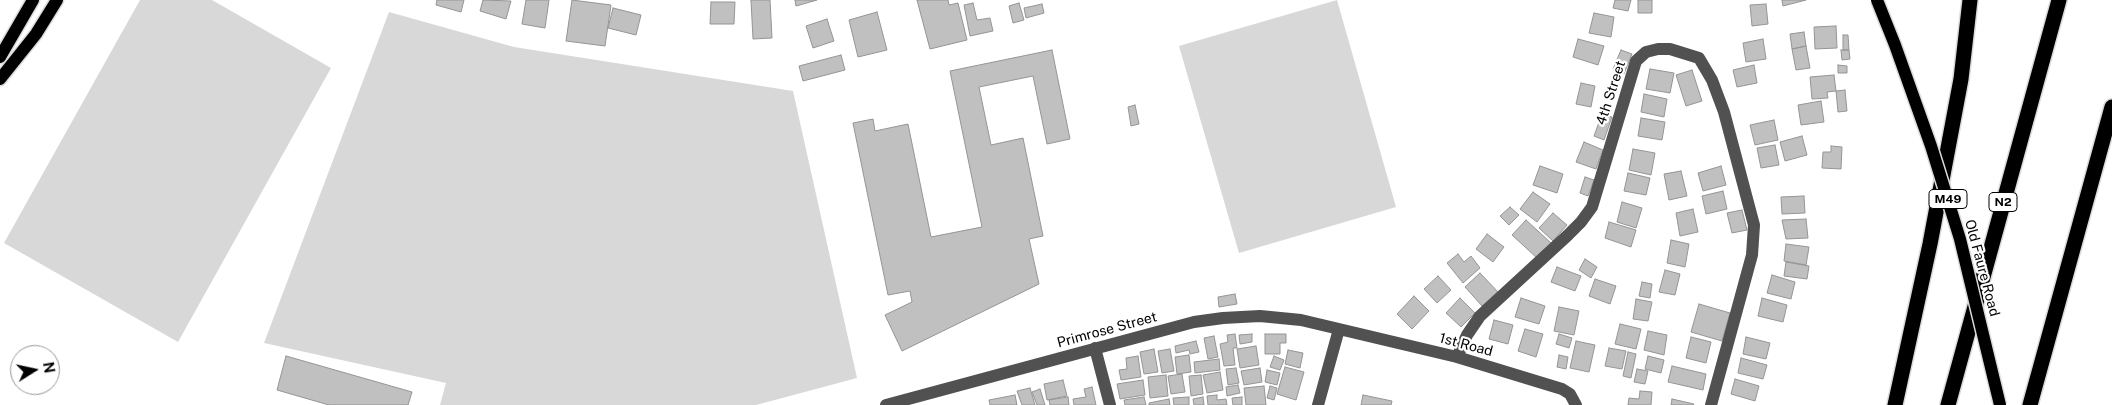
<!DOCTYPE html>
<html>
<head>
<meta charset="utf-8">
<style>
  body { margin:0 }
  #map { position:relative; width:2112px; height:405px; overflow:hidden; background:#fff; font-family:"Public Sans",sans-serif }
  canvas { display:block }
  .north { position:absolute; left:10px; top:345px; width:50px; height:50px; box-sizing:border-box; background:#fff; border:1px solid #999; border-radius:50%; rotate:80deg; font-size:14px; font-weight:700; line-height:20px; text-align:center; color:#000 }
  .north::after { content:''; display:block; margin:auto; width:18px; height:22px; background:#000; clip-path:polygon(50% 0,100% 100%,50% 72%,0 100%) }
</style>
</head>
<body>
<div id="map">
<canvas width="2112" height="405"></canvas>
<div class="north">N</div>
</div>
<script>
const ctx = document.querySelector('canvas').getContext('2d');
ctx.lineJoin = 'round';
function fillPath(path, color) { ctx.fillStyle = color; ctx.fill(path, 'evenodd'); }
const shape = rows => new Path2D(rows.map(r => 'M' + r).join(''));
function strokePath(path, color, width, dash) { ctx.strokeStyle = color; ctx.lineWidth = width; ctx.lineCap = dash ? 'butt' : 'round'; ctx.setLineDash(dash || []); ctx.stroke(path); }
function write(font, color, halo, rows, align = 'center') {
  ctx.font = font + ' "Public Sans",sans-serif'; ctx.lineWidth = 4.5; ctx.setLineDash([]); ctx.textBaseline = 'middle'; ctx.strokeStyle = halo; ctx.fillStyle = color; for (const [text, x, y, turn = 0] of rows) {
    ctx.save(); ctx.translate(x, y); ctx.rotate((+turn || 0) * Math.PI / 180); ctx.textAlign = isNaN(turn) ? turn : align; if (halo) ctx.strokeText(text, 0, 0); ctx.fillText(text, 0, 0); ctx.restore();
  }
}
const green = shape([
  [140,0,212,0,331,68,178,342,4,243],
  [1337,0,1396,207,1239,253,1179,46],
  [389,12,514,47,793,91,857,378,756,405,440,405,446,383,264,343]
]);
const building = shape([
  [437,0,464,0,461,12,436,5,437,0],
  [483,0,511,1,506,19,480,11,483,0],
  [526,0,549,0,545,28,522,24,526,0],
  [572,0,611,5,605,46,566,41,572,0],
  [751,0,770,0,772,38,753,39,751,0],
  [795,0,817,0,796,6,795,0],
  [917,0,948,0,949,5,958,3,967,40,930,49,917,0],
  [1615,0,1631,0,1628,11,1613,8,1615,0],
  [1638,0,1652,0,1652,13,1638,13,1638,0],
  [1782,0,1806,0,1783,6,1782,0],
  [711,2,735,2,734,24,710,24,711,2],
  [973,3,977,20,990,18,993,31,970,36,964,5,973,3],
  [1019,3,1024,20,1013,23,1009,6,1019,3],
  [1042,4,1044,13,1026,18,1024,8,1042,4],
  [1766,4,1768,24,1752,26,1750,5,1766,4],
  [613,8,641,15,636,35,608,28,613,8],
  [877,12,887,50,858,57,849,20,877,12],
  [1594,13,1614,17,1611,37,1589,33,1594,13],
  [827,19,834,41,813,48,806,26,827,19],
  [1836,26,1837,48,1815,49,1814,27,1836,26],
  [1804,32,1806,46,1792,49,1790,34,1804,32],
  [1843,35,1848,35,1849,50,1843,50,1843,35],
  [1578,39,1604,46,1598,65,1573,57,1578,39],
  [1763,39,1766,59,1746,62,1743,43,1763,39],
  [1806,46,1810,68,1796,70,1792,49,1806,46],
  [1052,50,1070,139,1047,144,1033,76,979,87,991,145,1023,138,1043,236,1029,239,1039,284,902,351,885,315,912,302,910,291,888,295,853,123,873,119,875,131,908,124,931,237,982,227,950,71,1052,50],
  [1621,50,1632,54,1624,74,1613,69,1621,50],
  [1841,50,1849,50,1850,59,1842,60,1841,50],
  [841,55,845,70,803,81,799,66,841,55],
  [1754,65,1757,83,1737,87,1733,70,1754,65],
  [1838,65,1847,66,1847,73,1838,73,1838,65],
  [1650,69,1674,73,1670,93,1646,89,1650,69],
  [1692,70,1702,101,1686,106,1676,75,1692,70],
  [1834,75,1836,91,1827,92,1828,98,1812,99,1810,77,1834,75],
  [1581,83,1595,86,1591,107,1576,104,1581,83],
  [1845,90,1847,111,1838,112,1836,91,1845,90],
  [1644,94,1667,99,1664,117,1641,112,1644,94],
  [1821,101,1824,122,1801,125,1798,105,1821,101],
  [1135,105,1139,124,1131,126,1128,107,1135,105],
  [1602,114,1612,117,1604,140,1594,136,1602,114],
  [1641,118,1665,122,1662,140,1638,136,1641,118],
  [1774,120,1778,140,1755,145,1750,125,1774,120],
  [1802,136,1807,155,1785,161,1780,142,1802,136],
  [1584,142,1603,150,1596,169,1576,162,1584,142],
  [1775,145,1779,165,1761,168,1757,148,1775,145],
  [1831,146,1842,147,1841,169,1822,168,1823,152,1831,152,1831,146],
  [1633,149,1655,153,1651,175,1629,170,1633,149],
  [1540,166,1563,174,1557,193,1533,185,1540,166],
  [1721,166,1726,185,1703,191,1698,173,1721,166],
  [1681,171,1687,196,1669,200,1664,174,1681,171],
  [1628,173,1650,178,1646,195,1624,191,1628,173],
  [1585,177,1594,180,1588,196,1580,193,1585,177],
  [1723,191,1727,209,1706,214,1702,196,1723,191],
  [1533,192,1550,204,1537,222,1520,209,1533,192],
  [1804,196,1805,213,1782,214,1781,197,1804,196],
  [1622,202,1642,208,1636,228,1617,222,1622,202],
  [1510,207,1519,215,1509,225,1500,216,1510,207],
  [1693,209,1698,232,1680,236,1676,213,1693,209],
  [1742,210,1747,230,1732,233,1727,213,1742,210],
  [1553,213,1567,225,1553,241,1539,228,1553,213],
  [1806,219,1808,238,1786,239,1782,220,1806,219],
  [1526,220,1551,243,1537,258,1512,235,1526,220],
  [1609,222,1636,230,1631,247,1605,238,1609,222],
  [1487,234,1504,247,1493,262,1476,249,1487,234],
  [1671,240,1689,244,1685,267,1667,263,1671,240],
  [1786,244,1809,247,1806,265,1784,261,1786,244],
  [1458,254,1464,262,1471,256,1480,268,1463,283,1447,263,1458,254],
  [1585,259,1597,267,1591,278,1579,270,1585,259],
  [1786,262,1809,266,1807,279,1784,276,1786,262],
  [1557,267,1581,276,1575,291,1551,282,1557,267],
  [1665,270,1680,274,1675,295,1659,292,1665,270],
  [1480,273,1498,292,1482,306,1465,287,1480,273],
  [1772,275,1795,282,1791,299,1767,293,1772,275],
  [1438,276,1451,290,1437,303,1424,289,1438,276],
  [1595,279,1616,286,1610,304,1589,296,1595,279],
  [1642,282,1652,284,1650,298,1639,296,1642,282],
  [1235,294,1237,304,1219,307,1218,297,1235,294],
  [1414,296,1429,311,1412,329,1397,314,1414,296],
  [1460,298,1475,313,1461,327,1446,313,1460,298],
  [1521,298,1545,306,1539,324,1515,317,1521,298],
  [1762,298,1787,305,1783,322,1758,316,1762,298],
  [1636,299,1652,302,1648,321,1633,319,1636,299],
  [1699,304,1730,313,1722,341,1691,332,1699,304],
  [1559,307,1579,311,1574,335,1554,331,1559,307],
  [1494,320,1513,325,1508,344,1489,339,1494,320],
  [1620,324,1641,329,1636,349,1615,344,1620,324],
  [1525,329,1543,334,1536,357,1518,351,1525,329],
  [1648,331,1667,335,1664,355,1644,350,1648,331],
  [1235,334,1237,348,1233,348,1235,365,1224,366,1220,344,1228,342,1227,335,1235,334],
  [1252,334,1252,342,1240,344,1239,335,1252,334],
  [1265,334,1286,334,1286,343,1280,343,1280,354,1265,354,1265,334],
  [1559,334,1572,338,1569,348,1556,344,1559,334],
  [1214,336,1218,357,1208,359,1204,338,1214,336],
  [1691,337,1711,342,1706,363,1686,358,1691,337],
  [1746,337,1770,343,1766,359,1743,354,1746,337],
  [1196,341,1199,352,1190,354,1189,350,1176,353,1175,346,1196,341],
  [1576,341,1595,345,1589,372,1570,368,1576,341],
  [1256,346,1259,365,1240,368,1237,349,1256,346],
  [1609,348,1626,351,1622,369,1605,366,1609,348],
  [1154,349,1158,372,1144,374,1140,352,1154,349],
  [1170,349,1174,371,1162,373,1158,351,1170,349],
  [1288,350,1303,353,1300,368,1285,364,1288,350],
  [1628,352,1636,354,1631,378,1623,376,1628,352],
  [1189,355,1191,372,1177,374,1175,357,1189,355],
  [1559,355,1568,357,1566,369,1557,367,1559,355],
  [286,356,412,392,408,405,329,405,277,390,286,356],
  [1138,356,1141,377,1121,380,1119,370,1127,369,1126,358,1138,356],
  [1274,356,1284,360,1280,370,1270,367,1274,356],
  [1648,356,1664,360,1661,373,1645,369,1648,356],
  [1741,358,1767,365,1763,379,1738,373,1741,358],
  [1219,359,1220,370,1195,373,1194,362,1219,359],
  [1672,366,1706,374,1703,390,1668,382,1672,366],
  [1285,367,1304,372,1296,400,1277,394,1285,367],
  [1236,368,1239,383,1228,385,1226,369,1236,368],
  [1260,368,1262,382,1244,385,1241,371,1260,368],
  [1637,369,1648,371,1645,384,1634,382,1637,369],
  [1267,370,1280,373,1277,385,1265,382,1267,370],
  [1220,372,1223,390,1207,393,1203,375,1220,372],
  [1182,374,1185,392,1171,394,1168,376,1182,374],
  [1166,375,1168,396,1150,398,1148,377,1166,375],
  [1201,375,1203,394,1191,396,1189,376,1201,375],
  [1735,379,1759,386,1755,401,1731,394,1735,379],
  [1063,380,1067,396,1047,400,1044,384,1063,380],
  [1143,380,1145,395,1120,399,1117,384,1143,380],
  [1238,385,1240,393,1227,396,1226,387,1238,385],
  [1264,386,1266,405,1246,405,1244,388,1264,386],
  [1270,386,1277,388,1274,400,1267,398,1270,386],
  [1092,387,1096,405,1074,405,1073,399,1086,397,1084,389,1092,387],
  [1030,388,1035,405,1022,405,1017,391,1030,388],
  [1040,389,1045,405,1037,405,1032,392,1040,389],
  [1640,391,1652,392,1651,405,1628,405,1629,398,1639,399,1640,391],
  [1015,395,1017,405,990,405,989,400,1015,395],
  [1217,395,1217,400,1226,399,1227,405,1208,405,1207,396,1217,395],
  [1363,395,1392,401,1391,405,1361,405,1363,395],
  [1068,397,1069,405,1050,405,1049,400,1068,397],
  [1144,397,1146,405,1125,405,1124,400,1144,397],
  [1189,397,1189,405,1174,405,1173,398,1189,397],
  [1203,397,1204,405,1194,405,1193,399,1203,397],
  [1242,397,1242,405,1233,405,1232,398,1242,397],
  [1169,399,1170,405,1149,405,1149,403,1169,399],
  [1672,399,1694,404,1693,405,1671,405,1672,399]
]);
const minor = shape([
  [1095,348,1110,405],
  [1457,357,1467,335,1480,316,1568,235,1581,222,1592,207,1636,61,1646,52,1658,49,1670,49,1699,58,1712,80,1724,112,1754,225,1752,255,1711,405],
  [886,405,1194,322,1223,318,1260,316,1301,320,1457,357,1562,389,1570,394,1576,405],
  [1318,405,1339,329]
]);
const major = shape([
  [0,57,33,0],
  [0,79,36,34,57,0]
]);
const highway = shape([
  [1895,405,1930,244,1961,79,1970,0],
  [1948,405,2059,0],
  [2030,405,2112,107]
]);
const majorBridge = shape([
  [1877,0,1895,45,1931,146,1960,239,2000,405]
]);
const shields = [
  [1948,199,38],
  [2003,202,28]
];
const shieldNames = [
  ["M49",1948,199],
  ["N2",2003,202]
];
const streetNames = [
  ["4th Street",1611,93,-72],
  ["Old Faure Road",1982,268,75],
  ["Primrose Street",1107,330,-15],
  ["1st Road",1466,345,15]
];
fillPath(green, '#d8d8d8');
fillPath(building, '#c0c0c0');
strokePath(building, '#959595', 1);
strokePath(major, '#dbdbdb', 15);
strokePath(highway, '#dbdbdb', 18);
strokePath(minor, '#515151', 12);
strokePath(major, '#000', 12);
strokePath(highway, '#000', 15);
strokePath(majorBridge, '#dbdbdb', 15, []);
strokePath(majorBridge, '#000', 12);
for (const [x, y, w] of shields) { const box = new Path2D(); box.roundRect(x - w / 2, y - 9.5, w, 19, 4); ctx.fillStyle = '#fff'; ctx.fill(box); strokePath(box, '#000', 1); }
write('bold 12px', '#000', null, shieldNames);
write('14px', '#000', '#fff', streetNames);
</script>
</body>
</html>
